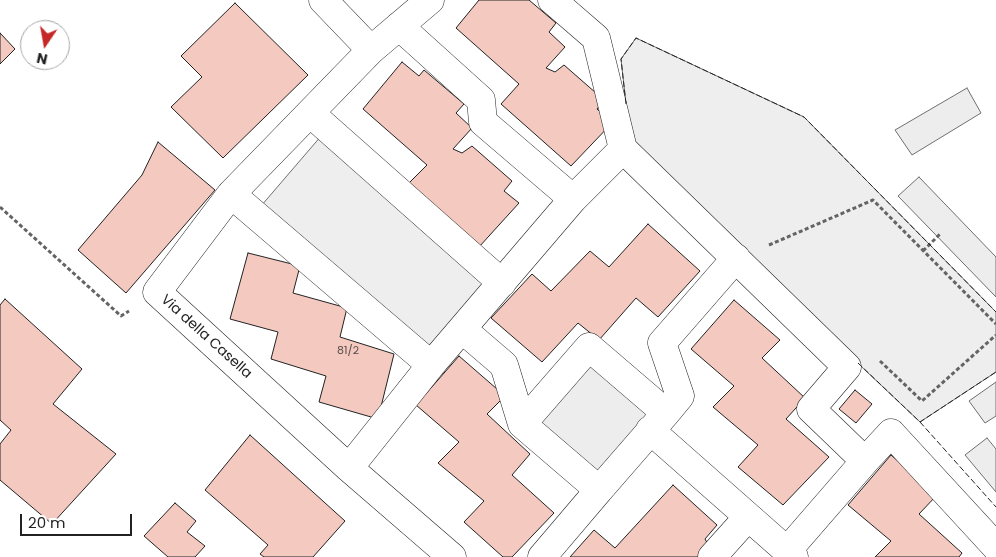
<!DOCTYPE html>
<html>
<head>
<meta charset="utf-8">
<style>
  body { margin:0 }
  #map { position:relative; width:996px; height:557px; overflow:hidden; background:#fff; font-family:Poppins,sans-serif }
  canvas { display:block }
  .north { position:absolute; left:20px; top:20px; width:50px; height:50px; box-sizing:border-box; background:#fff; border:1px solid #a7a7a7; border-radius:50%; rotate:192deg; font-size:14px; font-weight:700; line-height:20px; text-align:center; color:#222 }
  .north::after { content:''; display:block; margin:auto; width:18px; height:22px; background:#c62828; clip-path:polygon(50% 0,100% 100%,50% 72%,0 100%) }
  .scale { position:absolute; left:20px; top:514px; width:112px; height:22px; box-sizing:border-box; border:2px solid #222; border-top:0; padding-left:6px; font-size:15px; line-height:18px; white-space:nowrap; color:#222; -webkit-text-stroke:4px #fff; paint-order:stroke }
</style>
</head>
<body>
<div id="map">
<canvas width="996" height="557"></canvas>
<div class="north">N</div>
<div class="scale">20 m</div>
</div>
<script>
const ctx = document.querySelector('canvas').getContext('2d');
ctx.lineJoin = 'round';
function fillPath(path, color) { ctx.fillStyle = color; ctx.fill(path, 'evenodd'); }
const shape = rows => new Path2D(rows.map(r => 'M' + r).join(''));
function strokePath(path, color, width, dash) { ctx.strokeStyle = color; ctx.lineWidth = width; ctx.lineCap = dash ? 'butt' : 'round'; ctx.setLineDash(dash || []); ctx.stroke(path); }
function write(font, color, halo, rows, align = 'center') {
  ctx.font = font + ' Poppins,sans-serif'; ctx.lineWidth = 4; ctx.setLineDash([]); ctx.textBaseline = 'middle'; ctx.strokeStyle = halo; ctx.fillStyle = color; for (const [text, x, y, turn = 0] of rows) {
    ctx.save(); ctx.translate(x, y); ctx.rotate((+turn || 0) * Math.PI / 180); ctx.textAlign = isNaN(turn) ? turn : align; if (halo) ctx.strokeText(text, 0, 0); ctx.fillText(text, 0, 0); ctx.restore();
  }
}
const green = shape([
  [636,38,804,117,996,312,996,372,920,422,631,149,621,59,636,38],
  [322,135,490,283,430,353,261,206,322,135]
]);
const parking = shape([
  [967,88,981,113,912,155,895,130,967,88],
  [919,177,996,257,996,297,898,196,919,177],
  [591,356,656,413,597,479,533,422,591,356],
  [996,382,996,416,985,423,969,401,996,382],
  [987,438,996,449,996,492,965,455,987,438]
]);
const building = shape([
  [479,0,529,0,556,23,549,32,565,47,546,68,555,72,564,65,604,100,597,109,612,123,571,166,501,104,519,84,456,28,479,0],
  [235,3,308,75,223,158,171,107,202,77,181,56,235,3],
  [0,33,15,49,0,64,0,33],
  [402,62,419,76,424,70,464,104,456,113,472,128,453,149,462,153,472,146,512,181,504,191,519,203,479,247,408,184,427,165,363,109,402,62],
  [158,142,215,190,126,293,78,250,142,175,158,142],
  [648,224,700,271,658,317,636,298,599,340,578,323,542,362,491,318,532,274,551,291,590,251,609,267,648,224],
  [248,253,300,266,293,293,347,308,340,337,394,354,378,419,319,402,326,376,271,359,278,332,230,319,248,253],
  [5,299,82,369,53,404,116,454,52,524,0,480,0,444,11,430,0,420,0,305,5,299],
  [734,300,780,340,762,358,805,398,786,419,829,457,783,505,738,467,758,445,713,407,734,386,691,349,734,300],
  [459,356,505,396,487,414,530,454,512,475,554,513,512,557,503,557,464,522,484,501,438,463,459,442,416,405,459,356],
  [855,390,872,404,856,423,839,409,855,390],
  [250,435,345,521,313,557,264,557,260,554,268,545,205,490,250,435],
  [891,455,937,495,919,514,962,553,959,557,875,557,891,541,848,505,891,455],
  [673,485,717,525,705,539,710,548,701,557,570,557,594,530,615,548,673,485],
  [175,503,196,521,187,532,205,546,195,557,168,557,144,536,175,503]
]);
const path = shape([
  [0,207,121,316,129,311],
  [769,245,873,200,996,324],
  [923,251,941,233],
  [880,361,922,401,996,335]
]);
const minor = shape([
  [323,0,371,50],
  [430,0,371,50,231,194,157,292,349,468,452,557],
  [399,26,481,100,483,122,573,199],
  [310,113,502,283],
  [623,149,847,367,811,409,865,461,891,433,996,547],
  [231,194,431,365],
  [462,329,504,365,522,424,599,490,666,413,589,347,522,424],
  [666,413,680,396,662,343,736,258],
  [650,430,794,557],
  [349,468,431,365,573,199,623,149,596,38,552,0],
  [787,551,865,461],
  [542,557,599,490],
  [712,557,748,517]
]);
const fence = shape([
  [626,104,621,59,636,38,804,117,996,312],
  [858,363,920,422,996,372],
  [920,422,996,507]
]);
const numberNames = [
  ["81/2",348,351]
];
const streetNames = [
  ["Via della Casella",206,337,42]
];
fillPath(green, '#eee');
strokePath(green, '#6f6f6f', 1);
fillPath(parking, '#ededed');
strokePath(parking, '#6f6f6f', 1);
fillPath(building, '#f3c9c0');
strokePath(building, '#222', 1);
strokePath(minor, '#222', 29);
strokePath(path, '#646464', 3, [4, 2.5]);
strokePath(minor, '#fff', 28);
strokePath(fence, '#222', 1, [6, 2.5]);
write('11px', '#564c4a', null, numberNames);
write('14px', '#222', '#fff', streetNames);
</script>
</body>
</html>
